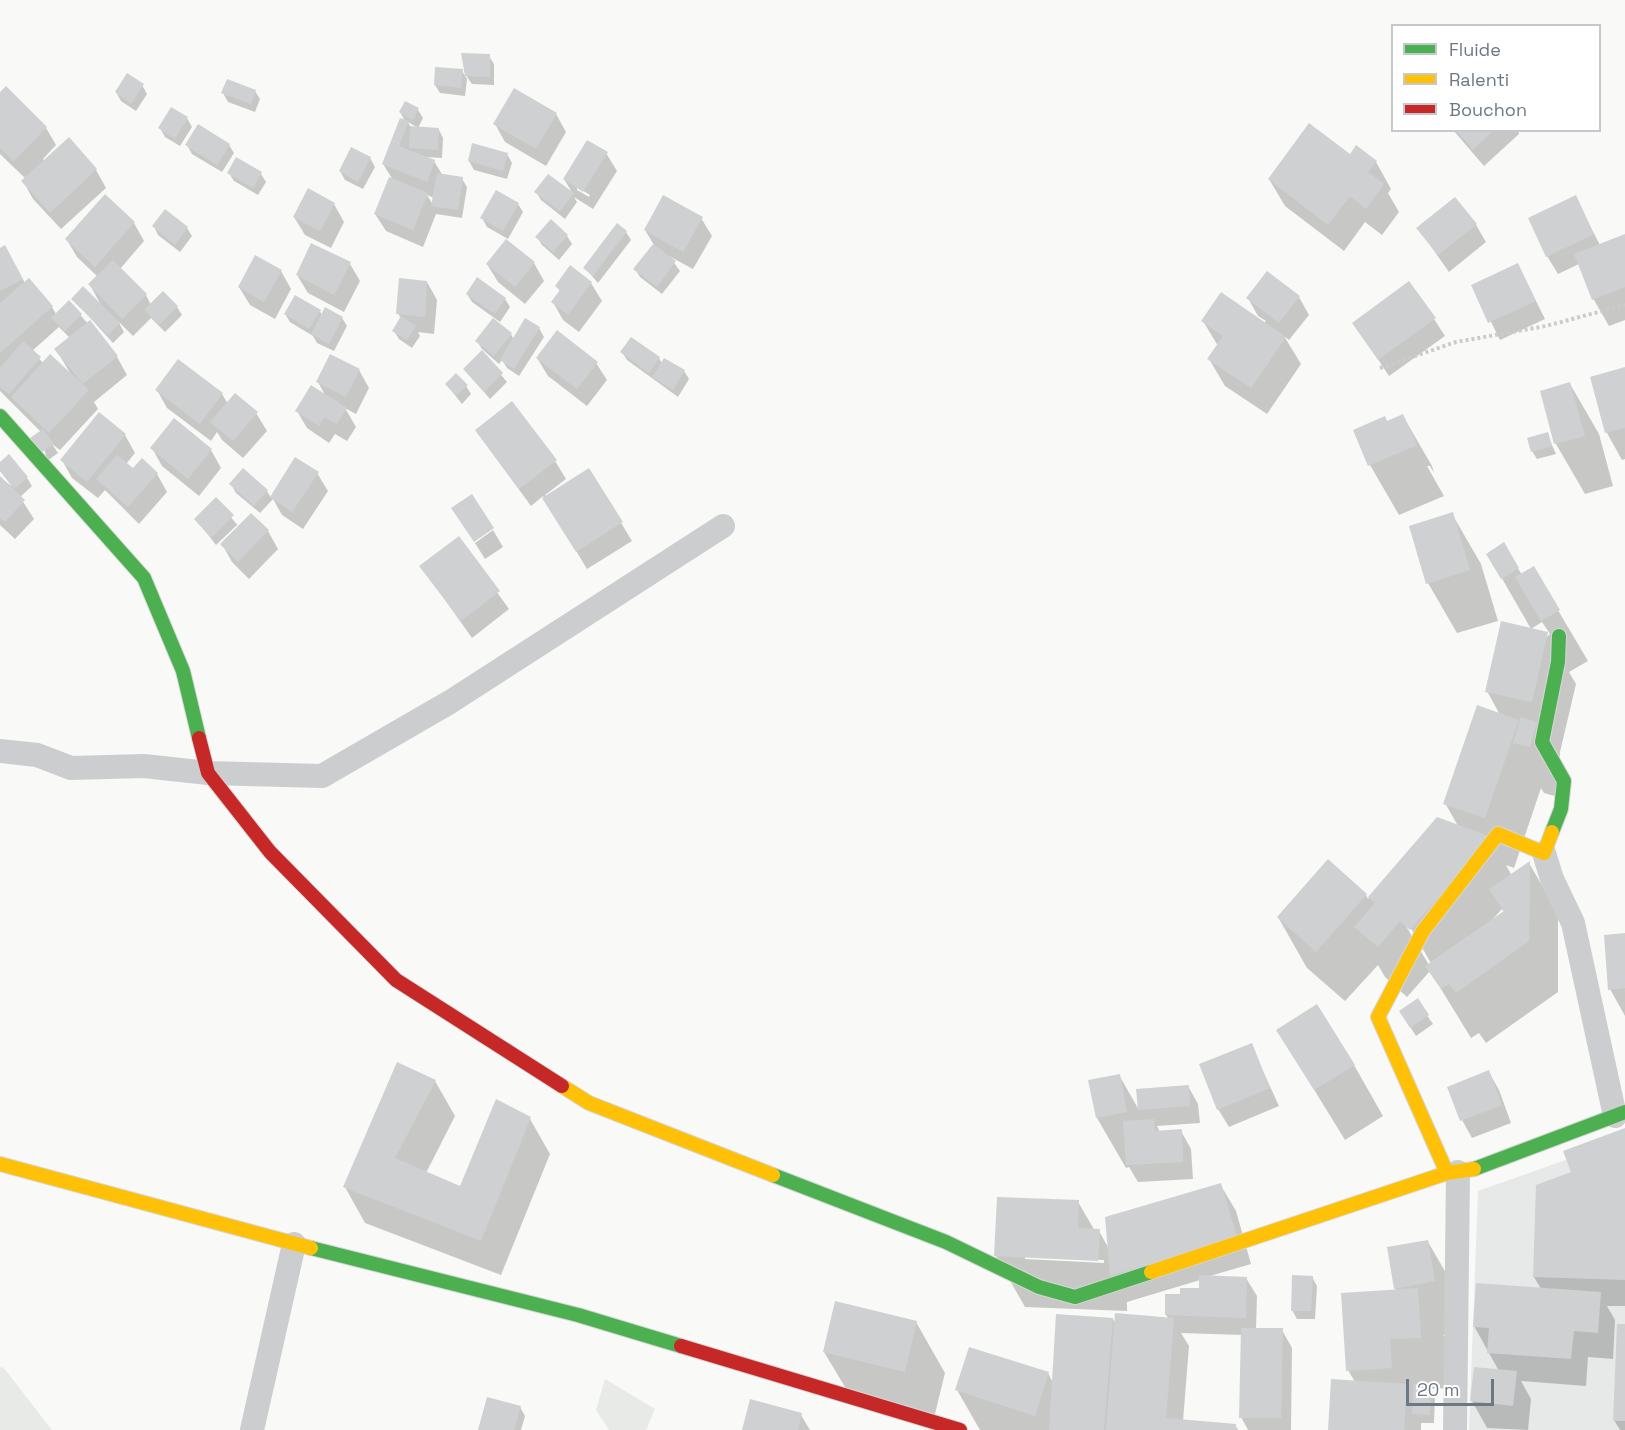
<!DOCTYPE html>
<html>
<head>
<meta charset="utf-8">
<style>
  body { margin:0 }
  #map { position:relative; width:1625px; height:1430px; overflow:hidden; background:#f9f9f8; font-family:"Space Grotesk",sans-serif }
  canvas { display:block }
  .legend { position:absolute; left:1391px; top:24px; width:210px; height:108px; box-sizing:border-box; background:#fff; border:2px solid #c4c9ce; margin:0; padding:8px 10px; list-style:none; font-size:18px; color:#6c7885 }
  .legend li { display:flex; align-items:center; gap:12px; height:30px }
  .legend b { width:30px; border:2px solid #c4c9ce }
  .scale { position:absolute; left:1406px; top:1379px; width:88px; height:27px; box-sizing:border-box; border:3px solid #6c7885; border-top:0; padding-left:8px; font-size:18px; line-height:21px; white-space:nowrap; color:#6c7885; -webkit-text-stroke:4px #fff; paint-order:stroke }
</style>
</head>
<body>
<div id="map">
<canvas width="1625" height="1430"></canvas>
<ul class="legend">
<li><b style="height:8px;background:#4caf50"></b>Fluide</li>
<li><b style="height:8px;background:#ffc107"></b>Ralenti</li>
<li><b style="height:8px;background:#c62828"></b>Bouchon</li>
</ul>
<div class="scale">20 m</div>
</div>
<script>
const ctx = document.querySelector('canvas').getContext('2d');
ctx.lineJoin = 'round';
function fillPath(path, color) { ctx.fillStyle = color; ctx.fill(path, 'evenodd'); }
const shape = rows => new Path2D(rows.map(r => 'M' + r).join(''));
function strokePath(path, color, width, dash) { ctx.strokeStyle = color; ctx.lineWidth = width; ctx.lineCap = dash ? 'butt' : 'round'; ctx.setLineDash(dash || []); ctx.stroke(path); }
const built = shape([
  [1625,1139,1625,1430,1469,1430,1478,1191]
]);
const green = shape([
  [3,1367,52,1430,0,1430,0,1368],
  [605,1379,655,1409,646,1430,609,1430,596,1410]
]);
const shadow = shape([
  [463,55,489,56,494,64,494,85,472,84,467,77],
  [462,71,467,79,465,96,440,93,435,85],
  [142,85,147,94,136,111,121,101,116,92],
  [255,91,260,99,255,112,228,102,223,93],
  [0,94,46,128,56,145,43,159,45,161,69,139,96,170,106,188,61,229,33,199,23,181,26,179,0,154],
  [405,103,418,110,423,118,418,128,408,122,411,128,439,130,443,138,442,158,425,157,434,161,443,176,462,179,467,187,462,218,436,214,423,247,386,231,375,214,393,180,383,164,405,121,400,112],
  [427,195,434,198,433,205],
  [556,114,566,132,546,166,505,142,495,124],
  [187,118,192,127,180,146,165,137,160,128],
  [1453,130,1518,130,1519,134,1484,166],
  [187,145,229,145,234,153,222,172,192,154],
  [606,153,617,171,593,209,574,197,577,202,565,219,541,200,536,192,548,176,573,194,564,179],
  [577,187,590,195,589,197,577,190],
  [507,154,512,163,507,179,474,170,469,161],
  [1350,156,1376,162,1391,189,1388,193,1399,212,1382,235,1365,222,1344,251,1285,206,1269,179],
  [370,158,375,167,363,189,345,180,340,171],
  [237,159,261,174,266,182,258,195,234,181,229,173],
  [105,197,134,223,144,241,120,269,146,295,151,305,177,307,182,315,165,332,151,318,133,336,118,321,124,332,113,343,73,299,101,305,90,285,98,277,77,257,67,240],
  [1575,197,1600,245,1625,235,1625,320,1609,326,1594,300,1579,264,1558,274,1547,256],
  [334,204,344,222,331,248,305,235,294,217],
  [518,204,523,212,508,239,487,227,482,218],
  [701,218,712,236,693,269,669,256,680,271,662,294,640,277,635,269,654,245,645,230],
  [1476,225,1486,242,1449,272,1418,228],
  [154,226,187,228,192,236,180,252,158,235],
  [626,232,631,240,598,283,585,268],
  [567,236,572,244,559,260,542,245,537,237],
  [0,250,15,265,25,283,52,307,56,314,69,302,117,357,127,375,94,402,98,409,60,450,52,444,58,453,47,461,41,432,0,391],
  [59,327,70,338,56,349,70,373,43,363,32,351],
  [534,263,544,281,525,304,498,282,487,264],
  [350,264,360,281,344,312,308,293,297,275],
  [1518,265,1545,319,1500,340,1473,286],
  [571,268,591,283,602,301,579,332,563,320,553,302,560,292,557,286],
  [281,271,291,289,275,319,250,305,239,287],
  [427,282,437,300,434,334,418,332,420,336,412,348,399,339,394,331,401,319,398,313],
  [467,294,505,299,510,307,500,322,472,302],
  [1299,297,1309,315,1289,340,1284,336,1301,364,1267,414,1225,386,1209,359,1218,346,1203,321,1264,323,1266,321,1258,316,1248,298],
  [320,311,322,316,342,318,347,326,334,351,317,343,313,336,290,322,285,314],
  [1434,319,1445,336,1389,376,1354,323],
  [539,328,544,337,519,376,507,368,502,360,499,364,482,349,477,341,511,334,514,340],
  [482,352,507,382,490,399,464,369],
  [622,352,659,358,662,364,684,371,689,379,678,397,627,360],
  [537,358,596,363,607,380,587,406,548,376],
  [178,361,222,394,228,404,256,413,267,431,243,458,222,440,217,432,211,441,167,408,157,390],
  [1625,369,1625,459,1622,460,1607,433,1592,378],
  [359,370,369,388,356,414,345,408,356,427,347,441,335,434,329,443,307,428,297,411,326,397,318,382],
  [1570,384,1599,434,1613,486,1585,494,1556,444,1541,392],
  [447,385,466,386,471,394,462,404],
  [99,414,125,435,135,453,126,464,133,470,157,474,167,492,139,524,105,490,98,498,72,478,62,460],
  [1403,416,1432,466,1434,473,1430,466,1427,466,1444,496,1399,515,1370,465,1387,423],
  [476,431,555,461,566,479,545,495,546,497,589,470,632,541,587,569,543,496,531,506],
  [1547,434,1556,454,1537,459,1532,451],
  [152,448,211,450,221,468,199,496,162,466],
  [296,459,317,473,328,491,303,529,282,515,273,499,260,513,236,493,231,484,267,491,271,498],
  [0,464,27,478,32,486,20,497,34,519,15,539,0,525,0,478,12,486,0,471],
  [216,499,239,527,237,525,216,545,196,519],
  [1452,514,1481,564,1498,621,1457,633,1428,583],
  [493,530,503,547,485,559,475,543],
  [268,531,278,549,249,579,232,562,222,544],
  [458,538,509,609,472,638,421,566],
  [1503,544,1522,575,1533,568,1588,661,1569,672,1576,684,1560,752,1558,797,1544,793,1541,788,1514,868,1506,865,1512,876,1529,863,1558,913,1558,992,1486,1043,1479,1033,1471,1038,1430,971,1407,997,1385,977,1378,965,1345,1001,1307,968,1278,917,1366,895,1368,899,1437,818,1458,826,1445,803,1500,715,1487,691,1550,634,1542,622,1531,629,1488,554],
  [1502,909,1504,912,1493,919],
  [1409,925,1432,965,1429,965,1406,926],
  [1625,935,1625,1016,1610,989],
  [1417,1001,1433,1024,1416,1036,1406,1020],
  [1278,1031,1354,1065,1383,1116,1345,1140],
  [1251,1045,1279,1106,1229,1127,1218,1109],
  [1489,1072,1499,1090,1511,1123,1472,1138,1462,1120],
  [1119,1075,1139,1110,1138,1090,1188,1086,1198,1104,1200,1123,1157,1126,1160,1132,1181,1131,1191,1149,1193,1179,1138,1182,1129,1167,1126,1168,1097,1118],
  [435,1081,455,1116,426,1173,461,1188,530,1119,550,1154,501,1275,365,1223,345,1187],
  [1625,1130,1625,1306,1607,1306,1615,1320,1613,1359,1588,1357,1586,1386,1521,1381,1531,1399,1528,1430,1487,1428,1472,1401,1499,1371,1474,1326,1541,1289,1534,1277,1573,1173],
  [1220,1184,1236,1211,1251,1264,1210,1276,1246,1278,1257,1296,1256,1329,1282,1330,1292,1348,1291,1430,1248,1430,1241,1417,1243,1335,1181,1333,1189,1346,1183,1421,1235,1425,1238,1430,980,1430,957,1390,1048,1373,1053,1383,1113,1319,1116,1325,1169,1319,1166,1315,1181,1296,1200,1290,1200,1280,1127,1302,1127,1311,1025,1307,996,1256,1078,1202,1095,1231,1099,1231,1109,1249],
  [1025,1256,1104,1260,1104,1263,1025,1259],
  [1428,1242,1457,1292,1463,1332,1443,1335,1446,1340,1449,1388,1431,1389,1435,1396,1434,1423,1421,1423,1421,1430,1330,1430,1355,1382,1348,1370,1397,1291,1395,1288],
  [1312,1277,1317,1286,1315,1319,1297,1319,1292,1310],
  [916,1322,945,1373,933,1422,854,1402,824,1352],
  [1625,1325,1625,1430,1620,1430,1614,1420],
  [520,1407,525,1416,521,1430,480,1430],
  [801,1415,810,1430,744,1430]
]);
const building = shape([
  [461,53,490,54,490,77,465,76],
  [435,67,463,69,461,88,434,85],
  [127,73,144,84,131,104,115,92],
  [227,79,256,90,251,104,221,93],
  [6,86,47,127,14,161,0,148,0,92],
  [514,88,557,113,536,149,493,124],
  [405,101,419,108,413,120,399,112],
  [171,107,188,117,175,139,158,128],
  [400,118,409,121,399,146,435,160,427,182,382,164],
  [1309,123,1350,154,1356,145,1377,161,1368,172,1384,184,1366,209,1350,196,1328,225,1268,179],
  [198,124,230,144,217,165,185,145],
  [410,126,439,128,438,150,409,148],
  [1456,130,1494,130,1473,150],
  [69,137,97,169,50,213,21,181],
  [587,140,608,152,583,192,563,179],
  [472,143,508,153,503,171,468,161],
  [351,147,371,157,358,182,339,171],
  [236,157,262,172,253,188,227,173],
  [437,173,463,177,458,210,431,206],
  [548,174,574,193,560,211,534,192],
  [389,177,428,193,413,230,374,214],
  [308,188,335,203,320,231,293,217],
  [496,190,519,203,503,231,480,218],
  [105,194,135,222,95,267,65,239],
  [663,195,703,217,683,252,644,230],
  [1576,195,1594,234,1546,257,1528,218],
  [1455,197,1477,224,1438,255,1416,228],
  [165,209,188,227,175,245,152,226],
  [551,219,568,235,553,252,535,237],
  [617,223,627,231,593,276,583,268],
  [1625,234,1625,287,1592,300,1574,254],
  [506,239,535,262,515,287,486,264],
  [311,243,351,262,334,295,296,275],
  [653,244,676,261,657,287,633,269],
  [5,245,23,279,0,291,0,248],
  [255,255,282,270,264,302,238,287],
  [113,260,147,294,122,319,88,284],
  [1518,263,1536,301,1488,323,1471,285],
  [570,265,592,282,568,315,551,302,560,290,555,286],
  [1267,271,1300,296,1279,323,1246,298],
  [477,277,506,298,495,314,466,294],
  [29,278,53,306,0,353,0,303],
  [399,278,427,281,425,317,396,314],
  [1409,281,1436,318,1378,360,1352,323],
  [83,286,120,323,108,335,71,299],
  [163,291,178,306,159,325,144,310],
  [1221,292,1286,337,1251,388,1207,359,1223,336,1201,321],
  [295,295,321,310,309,329,284,314],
  [69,300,82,314,65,331,51,318],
  [325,307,343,317,329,344,311,334],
  [401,316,416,326,407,340,392,331],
  [493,318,512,333,494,356,475,341],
  [525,318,540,327,514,369,500,360],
  [90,320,118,356,83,384,54,349],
  [557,330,598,362,577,389,536,358],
  [631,337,660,357,649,373,620,352],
  [23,341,41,357,9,394,0,387,0,368],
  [482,350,503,373,484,392,463,369],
  [50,354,89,390,49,433,11,397],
  [330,354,360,369,346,397,316,382],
  [664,358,685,370,673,390,652,377],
  [178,359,223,393,200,424,155,390],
  [1625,367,1625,428,1605,433,1590,377],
  [456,373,468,385,456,396,445,384],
  [1570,382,1585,436,1554,444,1540,391],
  [311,385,347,408,337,424,324,417,319,426,295,411],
  [235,393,258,412,233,441,210,422],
  [512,401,557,460,519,489,475,430],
  [99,412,126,434,87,482,60,460],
  [1403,414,1417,445,1368,466,1353,430,1385,416,1387,421],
  [174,418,212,449,188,479,150,448],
  [43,429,54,444,41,453,30,438],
  [1548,432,1552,446,1531,452,1527,438],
  [9,454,28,477,15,489,0,471,0,462],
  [117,455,133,468,142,458,158,473,128,507,96,479],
  [295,457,319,472,292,512,270,497],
  [243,468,268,490,254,506,229,484],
  [589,468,623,522,576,552,542,498],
  [0,476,25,500,5,522,0,518],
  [472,494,494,528,474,542,451,508],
  [216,497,234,515,211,538,194,519],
  [1453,512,1470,570,1426,584,1409,526],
  [251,513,269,530,238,562,220,544],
  [459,536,500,591,461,621,419,566],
  [1504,542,1519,568,1501,579,1486,554],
  [1534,566,1560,610,1541,621,1515,577],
  [1501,621,1548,632,1532,702,1485,692],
  [1477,705,1519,720,1485,818,1443,804],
  [1521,717,1537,722,1530,747,1513,743],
  [1437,817,1491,837,1410,930,1400,921,1378,947,1354,927,1375,903,1368,897],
  [1328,859,1367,894,1316,952,1277,917],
  [1530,861,1529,941,1456,993,1449,984,1441,989,1425,966,1504,911,1489,889],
  [1625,933,1625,988,1608,990,1604,935],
  [1418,998,1429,1015,1410,1028,1399,1011],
  [1317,1004,1355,1065,1314,1090,1276,1030],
  [1252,1043,1270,1088,1217,1110,1199,1064],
  [397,1062,436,1080,395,1158,460,1186,496,1099,531,1117,481,1241,343,1187],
  [1489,1070,1502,1105,1460,1121,1447,1087],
  [1120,1074,1127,1112,1096,1118,1088,1080],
  [1189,1085,1190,1106,1138,1110,1136,1089],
  [1154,1119,1155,1131,1182,1129,1183,1162,1126,1165,1123,1121],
  [1625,1128,1625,1280,1533,1277,1536,1185,1571,1172,1563,1151],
  [1221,1183,1237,1237,1110,1276,1105,1217],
  [997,1197,1079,1200,1078,1228,1100,1229,1098,1261,994,1256],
  [1428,1240,1435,1281,1394,1289,1387,1247],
  [1199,1275,1247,1277,1246,1318,1165,1315,1165,1294,1180,1294,1180,1288,1199,1288],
  [1292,1275,1313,1276,1311,1311,1291,1311],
  [1476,1283,1601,1292,1598,1333,1574,1331,1571,1359,1487,1353,1489,1328,1473,1327],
  [1418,1288,1421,1338,1390,1339,1392,1368,1346,1371,1341,1293],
  [835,1301,917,1321,905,1372,823,1352],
  [1115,1313,1174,1318,1166,1418,1236,1424,1236,1430,1106,1430],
  [1056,1314,1113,1318,1104,1430,1049,1430],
  [1617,1324,1625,1324,1625,1421,1613,1421],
  [1241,1328,1283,1328,1281,1418,1239,1418],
  [969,1347,1049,1372,1035,1416,955,1390],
  [1474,1367,1517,1371,1513,1406,1470,1401],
  [1331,1379,1407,1384,1404,1430,1328,1430],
  [1414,1384,1431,1386,1430,1415,1412,1414],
  [487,1397,521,1406,514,1430,478,1430],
  [750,1399,802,1413,798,1430,742,1430]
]);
const path = shape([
  [1380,368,1456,342,1546,326,1625,305]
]);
const street = shape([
  [0,751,37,755,71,768,144,766,208,773,322,776,450,702,723,526],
  [1544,853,1552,879,1573,923,1615,1116],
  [252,1430,294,1244],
  [1455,1430,1458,1172]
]);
const fast = shape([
  [0,416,144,578,183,671,199,738],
  [1552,832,1561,809,1564,781,1542,742,1558,662,1559,636],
  [1474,1169,1625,1112],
  [773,1175,946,1242,1039,1287,1075,1297,1151,1272],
  [311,1248,578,1315,681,1346]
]);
const slow = shape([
  [562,1086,589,1103,773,1175],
  [0,1164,311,1248],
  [1447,1173,1378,1017,1423,931,1498,834,1544,853,1552,832],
  [1151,1272,1447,1173,1474,1169]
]);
const jam = shape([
  [199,738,208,773,270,852,396,980,562,1086],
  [681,1346,960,1430]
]);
fillPath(built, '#e7e9e9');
fillPath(green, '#e7eae6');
fillPath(shadow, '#0003');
fillPath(building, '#cfd0d2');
strokePath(fast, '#d5d6d6', 16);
strokePath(slow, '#d5d6d6', 16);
strokePath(jam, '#d5d6d6', 16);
strokePath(path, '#cacbcc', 4, [3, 3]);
strokePath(street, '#cccdce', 24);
strokePath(fast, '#4caf50', 14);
strokePath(slow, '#ffc107', 14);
strokePath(jam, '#c62828', 14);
</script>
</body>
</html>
